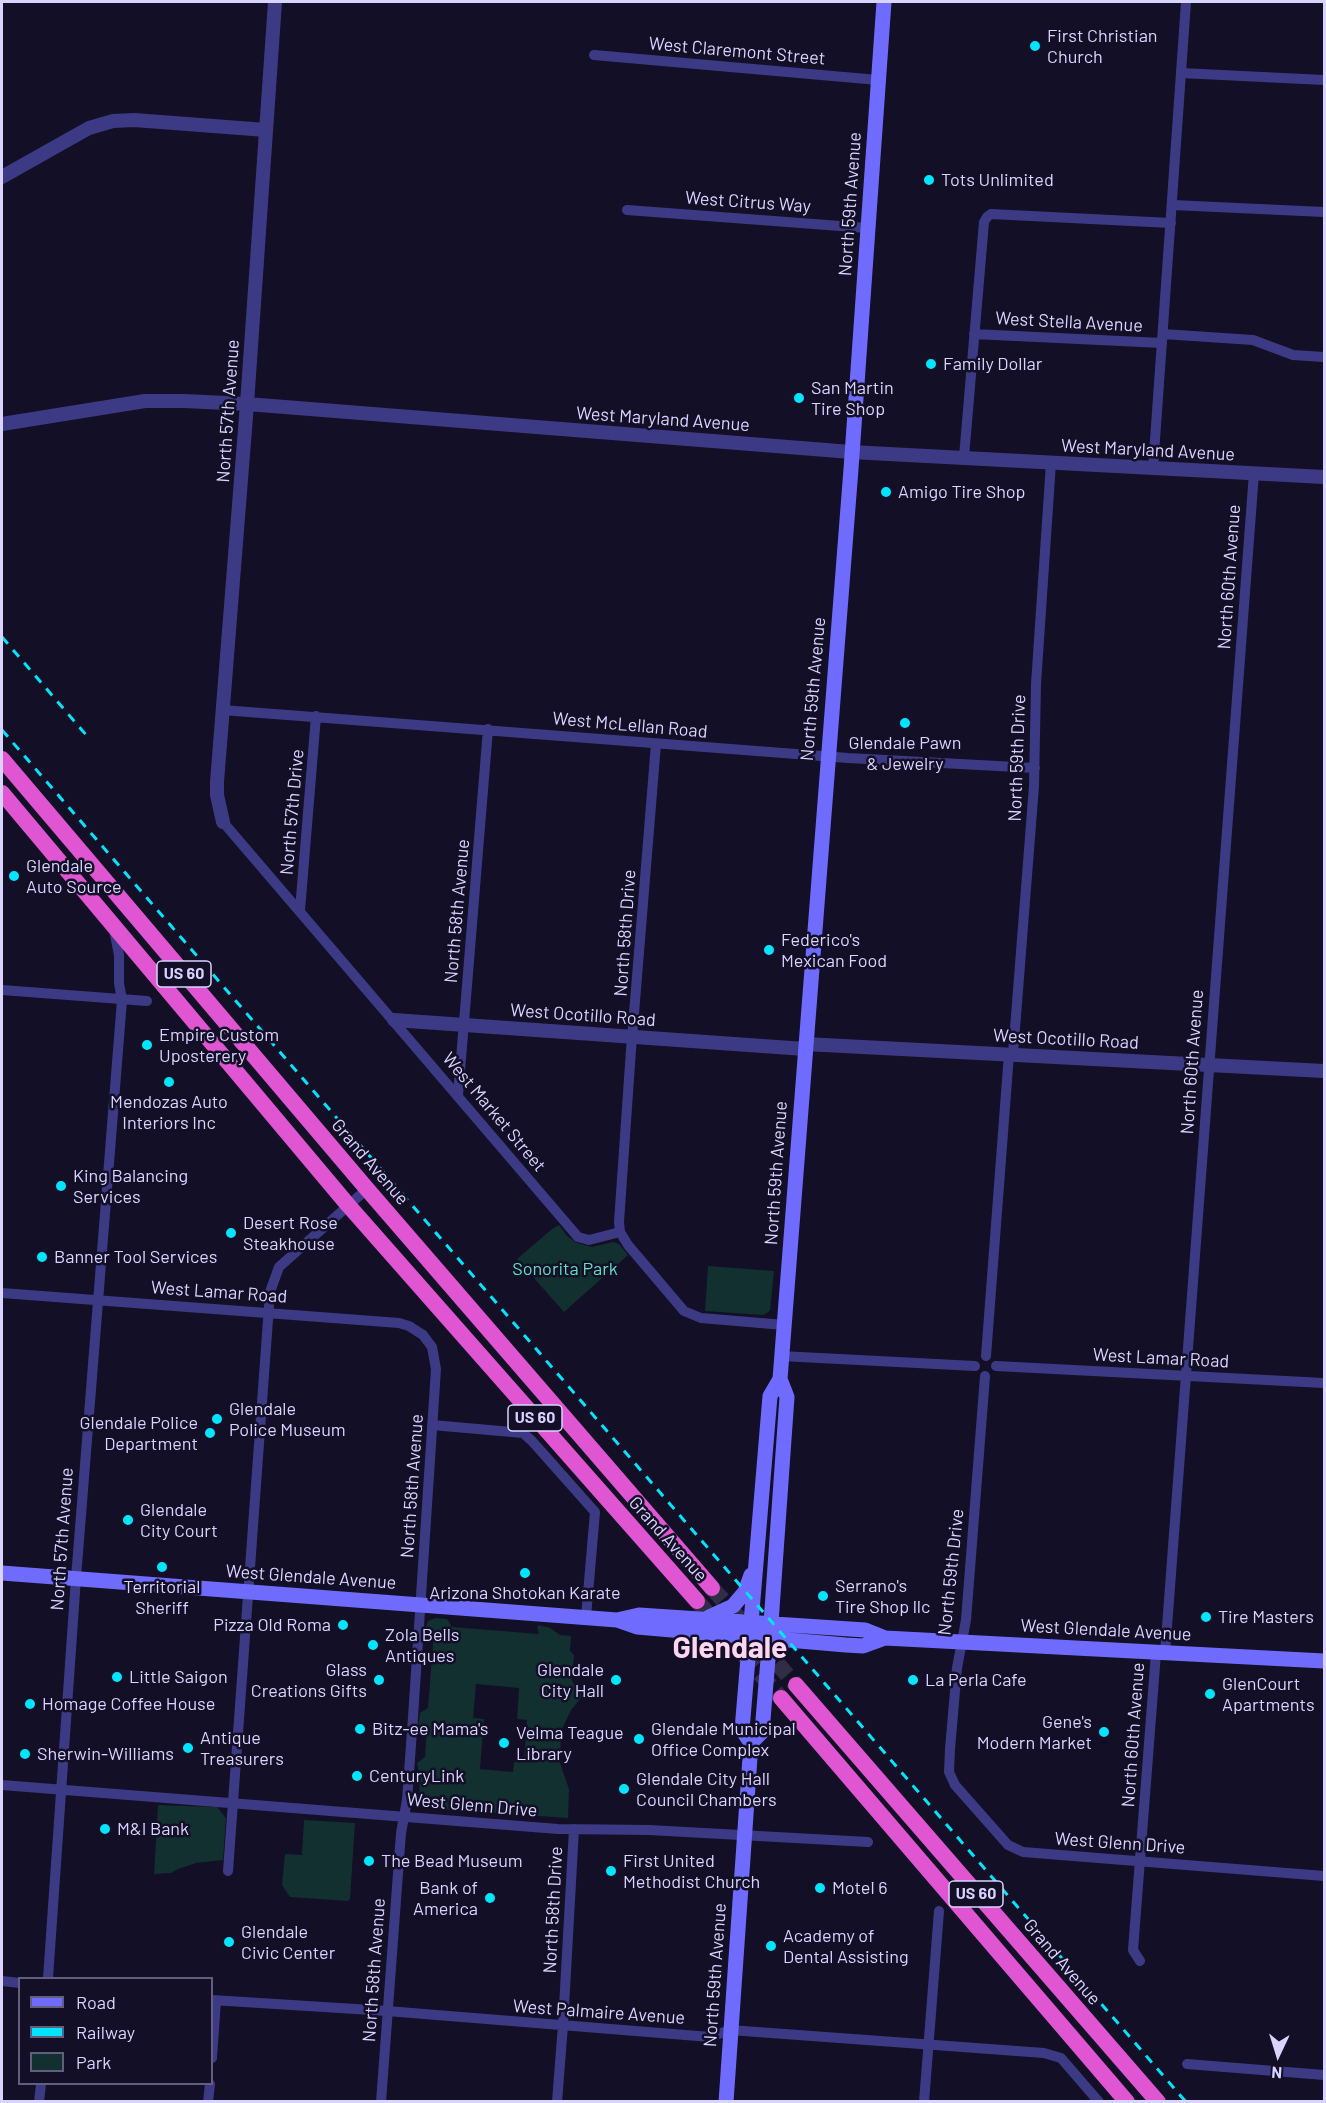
<!DOCTYPE html>
<html>
<head>
<meta charset="utf-8">
<style>
  body { margin:0 }
  #map { position:relative; width:1326px; height:2103px; overflow:hidden; background:#130f26; font-family:Barlow,sans-serif }
  canvas { display:block }
  .frame { position:absolute; inset:0; border:3px solid #d9d4ff; pointer-events:none }
  .legend { position:absolute; left:18px; top:1977px; width:195px; height:108px; box-sizing:border-box; background:#130f26; border:2px solid #625e7d; margin:0; padding:8px 10px; list-style:none; font-size:18px; color:#d9d4ff }
  .legend li { display:flex; align-items:center; gap:12px; height:30px }
  .legend b { width:30px; border:2px solid #625e7d }
  .north { position:absolute; left:1248px; top:2025px; width:60px; height:60px; -webkit-text-stroke:4px #130f26; paint-order:stroke; rotate:184deg; font-size:16px; font-weight:700; line-height:24px; text-align:center; color:#d9d4ff }
  .north::after { content:''; display:block; margin:auto; width:21px; height:27px; background:#d9d4ff; clip-path:polygon(50% 0,100% 100%,50% 72%,0 100%) }
</style>
</head>
<body>
<div id="map">
<canvas width="1326" height="2103"></canvas>
<div class="frame"></div>
<ul class="legend">
<li><b style="height:8px;background:#6f6bff"></b>Road</li>
<li><b style="height:8px;background:#00e5ff"></b>Railway</li>
<li><b style="height:16px;background:#12302f"></b>Park</li>
</ul>
<div class="north">N</div>
</div>
<script>
const ctx = document.querySelector('canvas').getContext('2d');
ctx.lineJoin = 'round';
function fillPath(path, color) { ctx.fillStyle = color; ctx.fill(path, 'evenodd'); }
const shape = rows => new Path2D(rows.map(r => 'M' + r).join(''));
function strokePath(path, color, width, dash) { ctx.strokeStyle = color; ctx.lineWidth = width; ctx.lineCap = dash ? 'butt' : 'round'; ctx.setLineDash(dash || []); ctx.stroke(path); }
function write(font, color, halo, rows, align = 'center') {
  ctx.font = font + ' Barlow,sans-serif'; ctx.lineWidth = 5; ctx.setLineDash([]); ctx.textBaseline = 'middle'; ctx.strokeStyle = halo; ctx.fillStyle = color; for (const [text, x, y, turn = 0] of rows) {
    ctx.save(); ctx.translate(x, y); ctx.rotate((+turn || 0) * Math.PI / 180); ctx.textAlign = isNaN(turn) ? turn : align; if (halo) ctx.strokeText(text, 0, 0); ctx.fillText(text, 0, 0); ctx.restore();
  }
}
const green = shape([
  [559,1225,567,1236,577,1243,592,1247,613,1242,619,1244,628,1255,564,1312,517,1259,552,1229],
  [708,1266,774,1271,770,1311,763,1315,705,1311],
  [435,1618,447,1619,452,1627,539,1634,537,1627,539,1625,550,1628,560,1635,571,1636,570,1651,574,1655,573,1667,571,1669,570,1675,573,1683,585,1693,571,1710,561,1731,560,1763,569,1789,568,1818,426,1808,421,1805,419,1799,420,1777,417,1763,425,1757,427,1726,421,1728,418,1726,420,1713,428,1708,434,1631,427,1632,426,1627,428,1621],
  [476,1684,519,1688,517,1719,527,1720,524,1762,514,1762,513,1772,480,1769,484,1719,473,1718],
  [158,1805,217,1807,226,1818,223,1860,196,1863,178,1869,171,1873,154,1874],
  [304,1820,355,1823,350,1899,348,1901,290,1897,282,1885,285,1854,302,1855]
]);
const trunkTunnel = shape([
  [712,1588,739,1618],
  [697,1601,781,1698],
  [761,1645,796,1685]
]);
const minor = shape([
  [594,55,878,80],
  [1181,73,1324,80],
  [1173,205,1324,212],
  [627,210,867,228],
  [974,334,1162,343],
  [1163,334,1253,340,1293,355,1324,357],
  [964,457,984,222,987,217,991,214,1171,223],
  [1153,468,1186,2],
  [222,710,848,758,1035,768],
  [656,744,631,1050,619,1222,620,1232,628,1245,684,1311,701,1318,784,1325],
  [223,822,578,1237,589,1240,620,1232],
  [300,910,316,716],
  [2,990,147,1001],
  [1013,1054,1034,786,1036,684,1051,463],
  [458,1095,488,729],
  [2,1293,399,1323,409,1326,423,1335,432,1347,436,1369,413,1717,407,1800,401,1833,381,2102],
  [781,1356,975,1366],
  [986,1356,1009,1054],
  [996,1366,1324,1383],
  [985,1376,966,1620,957,1668,950,1749,949,1772,955,1785,1008,1845,1023,1852,1324,1876],
  [432,1425,523,1433,532,1441,595,1512,586,1617],
  [1165,1653,1254,473],
  [2,1785,558,1829,649,1830,868,1842],
  [228,1871,270,1292,279,1267,367,1189],
  [1140,1961,1133,1950,1156,1653],
  [48,1978,76,1578,122,1000,119,983,119,955,114,930],
  [2,1981,20,1983],
  [212,2000,387,2011,710,2037,730,2030,1044,2053,1061,2058,1099,2102],
  [212,2058,216,2001],
  [1187,2064,1324,2075],
  [39,2102,41,2084],
  [208,2102,210,2084],
  [557,2102,563,2025,574,1829],
  [924,2102,939,1911]
]);
const tertiary = shape([
  [2,177,89,128,113,121,134,120,266,130],
  [2,424,145,401,184,401,247,404,851,452,1324,477],
  [223,822,217,795,217,782,247,404,275,2],
  [394,1020,805,1049],
  [805,1044,1324,1071]
]);
const secondary = shape([
  [2,1573,617,1620,637,1627,846,1645,863,1646,885,1638],
  [709,1617,733,1606,745,1592,751,1575],
  [617,1620,639,1615,865,1630,885,1638,1324,1661],
  [751,1743,762,1732,771,1623,787,1397,780,1379],
  [726,2102,751,1743,742,1730,770,1396,780,1379,851,469,884,2]
]);
const trunk = shape([
  [2,759,367,1189,712,1588],
  [2,793,348,1205,697,1601],
  [796,1685,1158,2102],
  [781,1698,1127,2102]
]);
const rail = shape([
  [2,637,87,736],
  [2,730,1186,2102]
]);
const markers = [
  [1035,46,6,"#00e5ff"],
  [929,180,6,"#00e5ff"],
  [931,364,6,"#00e5ff"],
  [799,398,6,"#00e5ff"],
  [886,492,6,"#00e5ff"],
  [905,723,6,"#00e5ff"],
  [14,876,6,"#00e5ff"],
  [769,950,6,"#00e5ff"],
  [147,1045,6,"#00e5ff"],
  [169,1082,6,"#00e5ff"],
  [61,1186,6,"#00e5ff"],
  [231,1233,6,"#00e5ff"],
  [42,1257,6,"#00e5ff"],
  [217,1419,6,"#00e5ff"],
  [210,1433,6,"#00e5ff"],
  [128,1520,6,"#00e5ff"],
  [162,1567,6,"#00e5ff"],
  [525,1573,6,"#00e5ff"],
  [823,1596,6,"#00e5ff"],
  [1206,1617,6,"#00e5ff"],
  [343,1625,6,"#00e5ff"],
  [373,1645,6,"#00e5ff"],
  [117,1677,6,"#00e5ff"],
  [379,1680,6,"#00e5ff"],
  [616,1680,6,"#00e5ff"],
  [913,1680,6,"#00e5ff"],
  [1210,1694,6,"#00e5ff"],
  [30,1704,6,"#00e5ff"],
  [360,1729,6,"#00e5ff"],
  [1104,1732,6,"#00e5ff"],
  [639,1739,6,"#00e5ff"],
  [504,1743,6,"#00e5ff"],
  [188,1748,6,"#00e5ff"],
  [25,1754,6,"#00e5ff"],
  [357,1776,6,"#00e5ff"],
  [624,1789,6,"#00e5ff"],
  [105,1829,6,"#00e5ff"],
  [369,1861,6,"#00e5ff"],
  [611,1871,6,"#00e5ff"],
  [820,1888,6,"#00e5ff"],
  [490,1898,6,"#00e5ff"],
  [229,1942,6,"#00e5ff"],
  [771,1946,6,"#00e5ff"]
];
const shields = [
  [184,974,54],
  [535,1418,54],
  [976,1894,54]
];
const shieldNames = [
  ["US 60",184,974],
  ["US 60",535,1418],
  ["US 60",976,1894]
];
const poiNames = [
  ["First Christian",1047,36],
  ["Church",1047,57],
  ["Tots Unlimited",941,180],
  ["Family Dollar",943,364],
  ["San Martin",811,388],
  ["Tire Shop",811,409],
  ["Amigo Tire Shop",898,492],
  ["Glendale Pawn",905,743,"center"],
  ["& Jewelry",905,764,"center"],
  ["Glendale",26,866],
  ["Auto Source",26,887],
  ["Federico's",781,940],
  ["Mexican Food",781,961],
  ["Empire Custom",159,1035],
  ["Uposterery",159,1056],
  ["Mendozas Auto",169,1102,"center"],
  ["Interiors Inc",169,1123,"center"],
  ["King Balancing",73,1176],
  ["Services",73,1197],
  ["Desert Rose",243,1223],
  ["Steakhouse",243,1244],
  ["Banner Tool Services",54,1257],
  ["Glendale",229,1409],
  ["Police Museum",229,1430],
  ["Glendale Police",198,1423,"right"],
  ["Department",198,1444,"right"],
  ["Glendale",140,1510],
  ["City Court",140,1531],
  ["Serrano's",835,1586],
  ["Tire Shop llc",835,1607],
  ["Territorial",162,1587,"center"],
  ["Sheriff",162,1608,"center"],
  ["Arizona Shotokan Karate",525,1593,"center"],
  ["Tire Masters",1218,1617],
  ["Pizza Old Roma",331,1625,"right"],
  ["Zola Bells",385,1635],
  ["Antiques",385,1656],
  ["Glass",367,1670,"right"],
  ["Creations Gifts",367,1691,"right"],
  ["Glendale",604,1670,"right"],
  ["City Hall",604,1691,"right"],
  ["Little Saigon",129,1677],
  ["La Perla Cafe",925,1680],
  ["GlenCourt",1222,1684],
  ["Apartments",1222,1705],
  ["Homage Coffee House",42,1704],
  ["Gene's",1092,1722,"right"],
  ["Modern Market",1092,1743,"right"],
  ["Bitz-ee Mama's",372,1729],
  ["Glendale Municipal",651,1729],
  ["Office Complex",651,1750],
  ["Velma Teague",516,1733],
  ["Library",516,1754],
  ["Antique",200,1738],
  ["Treasurers",200,1759],
  ["Sherwin-Williams",37,1754],
  ["CenturyLink",369,1776],
  ["Glendale City Hall",636,1779],
  ["Council Chambers",636,1800],
  ["M&I Bank",117,1829],
  ["The Bead Museum",381,1861],
  ["First United",623,1861],
  ["Methodist Church",623,1882],
  ["Bank of",478,1888,"right"],
  ["America",478,1909,"right"],
  ["Motel 6",832,1888],
  ["Glendale",241,1932],
  ["Civic Center",241,1953],
  ["Academy of",783,1936],
  ["Dental Assisting",783,1957]
];
const streetNames = [
  ["West Claremont Street",737,51,5],
  ["West Citrus Way",748,202,4],
  ["North 59th Avenue",850,204,-86],
  ["West Stella Avenue",1069,322,3],
  ["North 57th Avenue",228,411,-86],
  ["West Maryland Avenue",663,419,4],
  ["West Maryland Avenue",1148,450,3],
  ["North 60th Avenue",1229,577,-86],
  ["North 59th Avenue",813,689,-85],
  ["West McLellan Road",630,725,5],
  ["North 59th Drive",1017,758,-88],
  ["North 57th Drive",292,812,-85],
  ["North 58th Avenue",457,911,-85],
  ["North 58th Drive",625,933,-86],
  ["West Ocotillo Road",583,1015,4],
  ["West Ocotillo Road",1066,1039,3],
  ["North 60th Avenue",1192,1062,-86],
  ["West Market Street",494,1112,50],
  ["Grand Avenue",370,1162,49],
  ["North 59th Avenue",776,1173,-86],
  ["West Lamar Road",219,1292,4],
  ["West Lamar Road",1161,1358,3],
  ["North 58th Avenue",412,1486,-86],
  ["North 57th Avenue",62,1539,-86],
  ["Grand Avenue",668,1539,48],
  ["North 59th Drive",951,1572,-84],
  ["West Glendale Avenue",311,1577,4],
  ["West Glendale Avenue",1106,1630,3],
  ["North 60th Avenue",1133,1735,-86],
  ["West Glenn Drive",472,1805,5],
  ["West Glenn Drive",1120,1843,4],
  ["North 58th Drive",553,1910,-87],
  ["Grand Avenue",1062,1962,49],
  ["North 58th Avenue",374,1970,-86],
  ["North 59th Avenue",715,1975,-86],
  ["West Palmaire Avenue",599,2012,4]
];
const parkNames = [
  ["Sonorita Park",565,1269]
];
const townNames = [
  ["Glendale",730,1648]
];
fillPath(green, '#12302f');
strokePath(trunkTunnel, '#312d47', 16, [16, 8]);
strokePath(minor, '#3d3a85', 10);
strokePath(tertiary, '#3d3a85', 14);
strokePath(secondary, '#6f6bff', 15);
strokePath(trunk, '#e055d1', 16);
strokePath(rail, '#00e5ff', 3, [9, 8]);
for (const [x, y, r, color] of markers) { const dot = new Path2D(); dot.arc(x, y, r, 0, 2 * Math.PI); ctx.fillStyle = color; ctx.fill(dot); strokePath(dot, '#130f26', 2); }
for (const [x, y, w] of shields) { const box = new Path2D(); box.roundRect(x - w / 2, y - 13, w, 26, 4.5); ctx.fillStyle = '#130f26'; ctx.fill(box); strokePath(box, '#d9d4ff', 1.5); }
write('bold 16px', '#d9d4ff', null, shieldNames);
write('18px', '#d9d4ff', '#130f26', poiNames, 'left');
write('18px', '#d9d4ff', '#130f26', streetNames);
write('18px', '#5fe0c0', '#130f26', parkNames);
write('bold 30px', '#ffd6f0', '#130f26', townNames);
</script>
</body>
</html>
